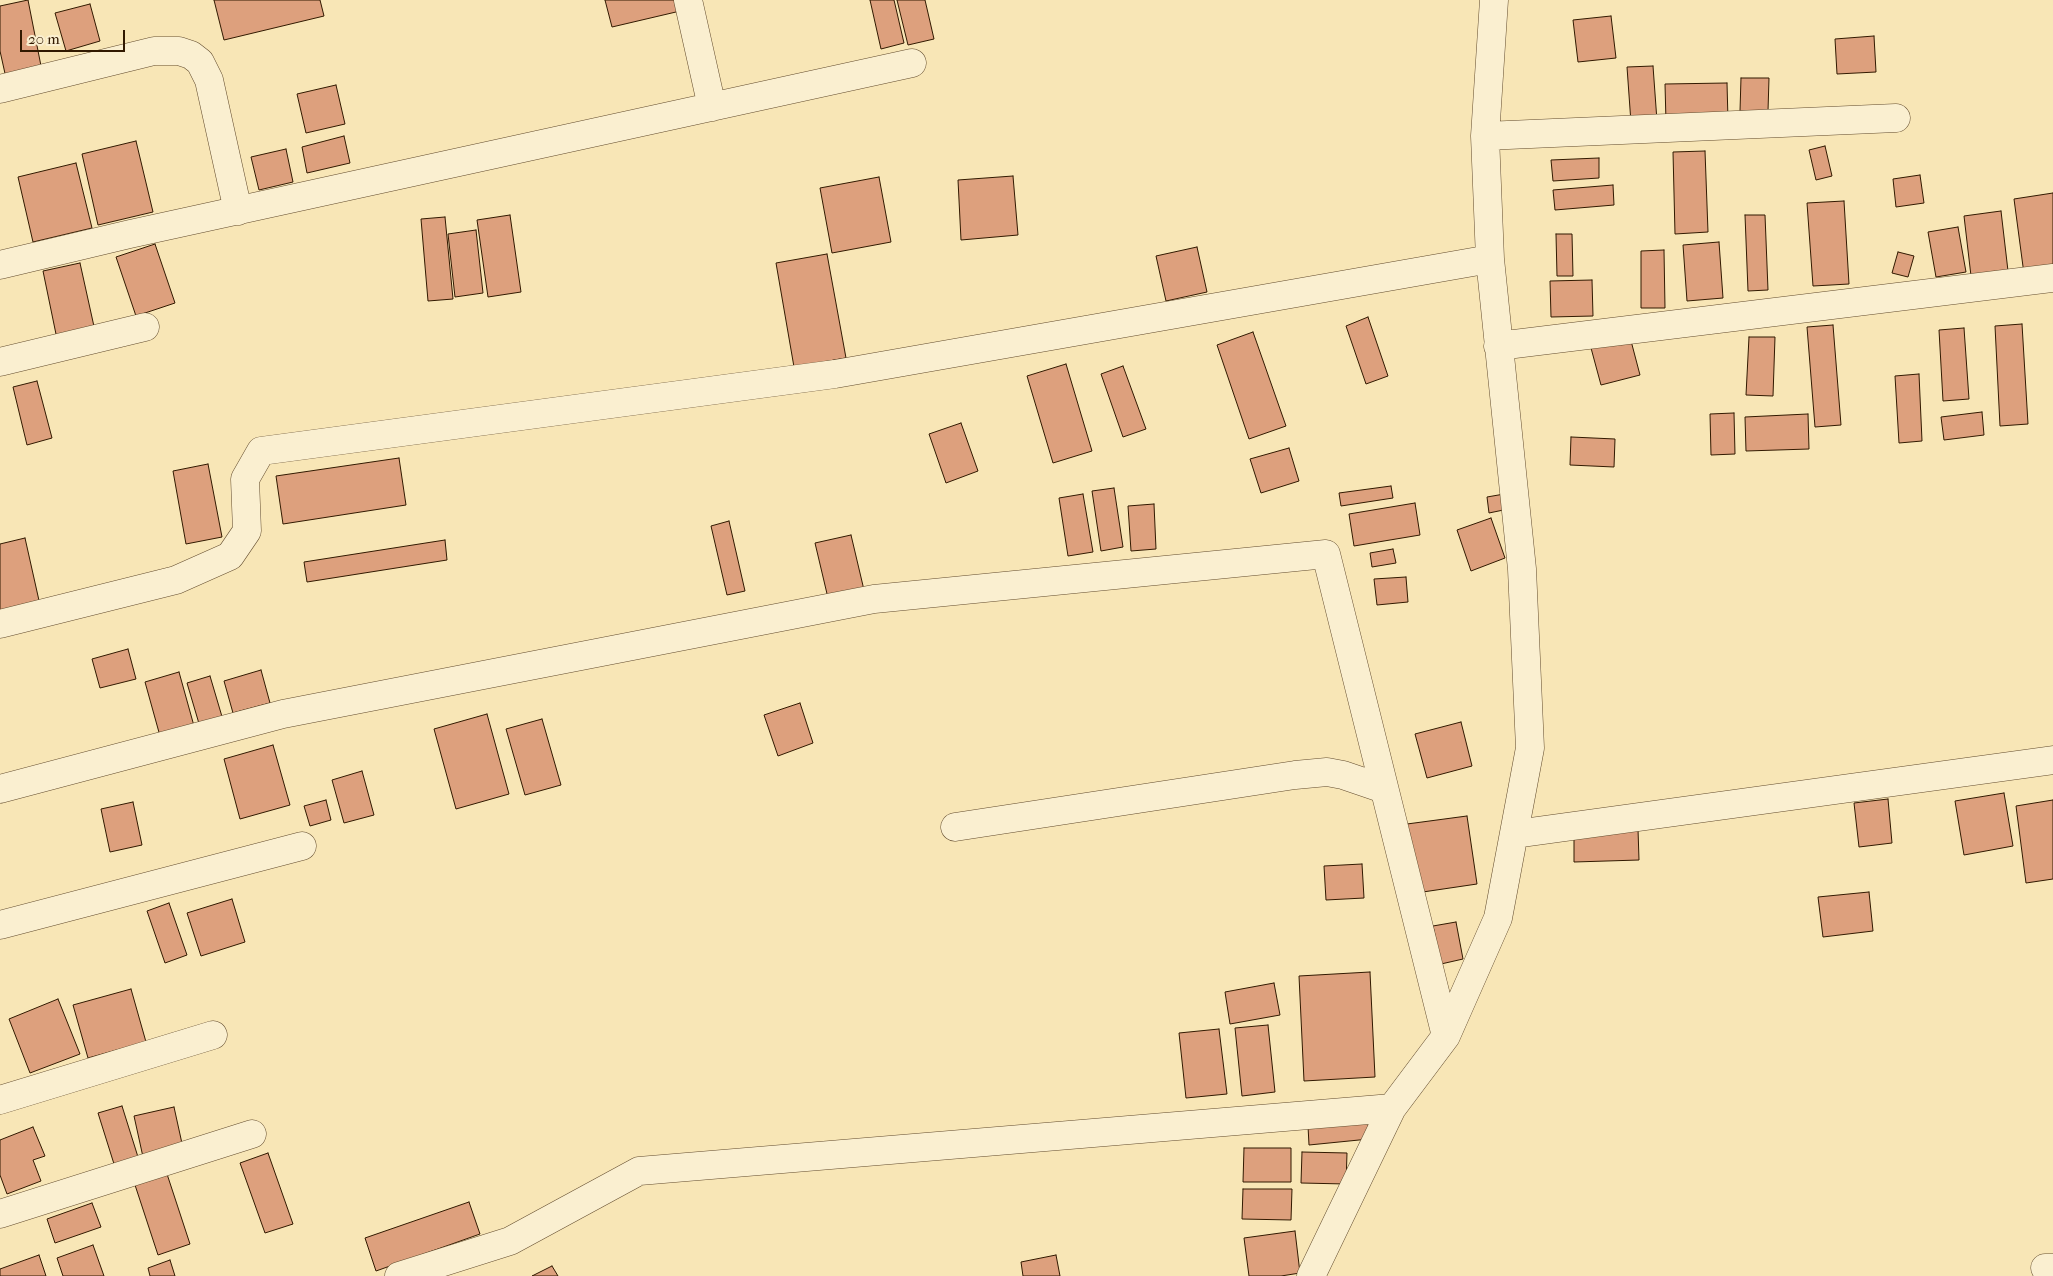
<!DOCTYPE html>
<html>
<head>
<meta charset="utf-8">
<style>
  body { margin:0 }
  #map { position:relative; width:2053px; height:1276px; overflow:hidden; background:#f8e6b6; font-family:"IM FELL French Canon",serif }
  canvas { display:block }
  .scale { position:absolute; left:20px; top:30px; width:105px; height:22px; box-sizing:border-box; border:2px solid #311900; border-top:0; padding-left:6px; font-size:15px; line-height:18px; white-space:nowrap; color:#311900; -webkit-text-stroke:4px #faefd0; paint-order:stroke }
</style>
</head>
<body>
<div id="map">
<canvas width="2053" height="1276"></canvas>
<div class="scale">20 m</div>
</div>
<script>
const ctx = document.querySelector('canvas').getContext('2d');
ctx.lineJoin = 'round';
function fillPath(path, color) { ctx.fillStyle = color; ctx.fill(path, 'evenodd'); }
const shape = rows => new Path2D(rows.map(r => 'M' + r).join(''));
function strokePath(path, color, width, dash) { ctx.strokeStyle = color; ctx.lineWidth = width; ctx.lineCap = dash ? 'butt' : 'round'; ctx.setLineDash(dash || []); ctx.stroke(path); }
const building = shape([
  [28,0,42,71,6,78,0,51,0,6,28,0],
  [214,0,320,0,324,16,224,40,214,0],
  [605,0,691,0,693,8,612,27,605,0],
  [870,0,894,0,904,43,881,49,870,0],
  [897,0,925,0,934,39,908,45,897,0],
  [90,4,100,41,66,51,55,13,90,4],
  [1611,16,1616,58,1578,62,1573,20,1611,16],
  [1874,36,1876,72,1837,74,1835,39,1874,36],
  [1653,66,1657,121,1631,123,1627,67,1653,66],
  [1741,78,1769,78,1768,111,1740,111,1741,78],
  [1727,83,1728,120,1666,122,1665,84,1727,83],
  [336,85,345,124,306,133,297,94,336,85],
  [344,136,350,163,307,173,302,147,344,136],
  [136,141,153,212,98,225,82,154,136,141],
  [1825,146,1832,176,1816,180,1809,150,1825,146],
  [286,149,293,182,259,190,251,157,286,149],
  [1705,151,1708,232,1675,234,1673,152,1705,151],
  [1599,158,1599,178,1553,181,1551,160,1599,158],
  [76,163,92,228,33,242,18,177,76,163],
  [1920,175,1924,203,1896,207,1893,179,1920,175],
  [1013,176,1018,235,961,240,958,180,1013,176],
  [879,177,891,242,832,253,820,188,879,177],
  [1613,185,1614,205,1555,210,1553,190,1613,185],
  [2053,193,2053,270,2024,274,2014,199,2053,193],
  [1844,201,1849,284,1813,286,1807,203,1844,201],
  [2001,211,2008,271,1971,276,1964,216,2001,211],
  [510,215,521,292,488,297,477,220,510,215],
  [1745,215,1765,215,1768,290,1748,291,1745,215],
  [445,217,453,299,428,301,421,219,445,217],
  [1958,227,1966,272,1936,277,1928,232,1958,227],
  [476,230,483,293,455,297,448,234,476,230],
  [1556,234,1572,234,1573,276,1557,276,1556,234],
  [1719,242,1723,298,1687,301,1683,245,1719,242],
  [155,244,175,303,136,316,116,257,155,244],
  [1197,247,1207,292,1166,301,1156,256,1197,247],
  [1664,250,1665,308,1641,308,1641,251,1664,250],
  [1898,252,1914,256,1908,277,1892,273,1898,252],
  [827,254,846,358,794,367,776,263,827,254],
  [80,263,95,331,57,339,43,271,80,263],
  [1592,280,1593,316,1551,317,1550,281,1592,280],
  [1368,317,1388,376,1366,384,1346,326,1368,317],
  [2022,324,2028,424,2000,426,1995,326,2022,324],
  [1833,325,1841,425,1815,427,1807,327,1833,325],
  [1964,328,1969,399,1943,401,1939,330,1964,328],
  [1253,332,1286,426,1249,439,1217,345,1253,332],
  [1630,337,1640,375,1601,385,1591,348,1630,337],
  [1749,337,1775,337,1773,396,1746,395,1749,337],
  [1066,364,1092,451,1053,463,1027,376,1066,364],
  [1123,366,1146,429,1123,437,1101,374,1123,366],
  [1919,374,1922,441,1899,443,1895,376,1919,374],
  [37,381,52,438,27,445,13,387,37,381],
  [1982,412,1984,435,1944,440,1941,417,1982,412],
  [1734,413,1735,454,1711,455,1710,414,1734,413],
  [1808,414,1809,449,1746,451,1745,417,1808,414],
  [961,423,978,471,946,483,929,434,961,423],
  [1571,437,1615,439,1614,467,1570,465,1571,437],
  [1289,448,1299,481,1261,493,1250,459,1289,448],
  [399,458,406,505,283,524,276,476,399,458],
  [208,464,222,537,186,544,173,471,208,464],
  [1391,486,1393,498,1341,506,1339,493,1391,486],
  [1114,488,1123,547,1101,551,1092,491,1114,488],
  [1510,493,1513,508,1489,513,1487,497,1510,493],
  [1083,494,1093,552,1068,556,1059,498,1083,494],
  [1415,503,1420,535,1354,546,1349,514,1415,503],
  [1154,504,1156,549,1131,551,1128,506,1154,504],
  [1491,518,1505,558,1471,571,1457,530,1491,518],
  [729,521,745,591,727,595,711,526,729,521],
  [851,535,864,590,828,598,815,543,851,535],
  [25,538,40,605,0,615,0,544,25,538],
  [445,540,447,560,307,582,304,562,445,540],
  [1393,549,1396,563,1372,567,1370,553,1393,549],
  [1406,577,1408,602,1377,605,1374,579,1406,577],
  [128,649,136,679,100,688,92,659,128,649],
  [261,670,270,703,233,713,224,681,261,670],
  [179,672,194,726,160,736,145,682,179,672],
  [210,676,223,720,200,727,187,683,210,676],
  [800,703,813,743,778,756,764,715,800,703],
  [487,714,509,794,456,809,434,729,487,714],
  [542,719,561,785,525,795,506,729,542,719],
  [1461,722,1472,766,1427,778,1415,734,1461,722],
  [273,745,290,805,240,819,224,759,273,745],
  [362,771,374,815,344,823,332,780,362,771],
  [2004,793,2013,846,1964,855,1955,801,2004,793],
  [1888,799,1892,843,1859,847,1854,803,1888,799],
  [326,800,331,820,310,826,304,806,326,800],
  [2053,800,2053,879,2026,883,2016,806,2053,800],
  [133,802,142,845,110,852,101,809,133,802],
  [1467,816,1477,884,1416,893,1407,824,1467,816],
  [1638,829,1639,860,1574,862,1574,830,1638,829],
  [1362,864,1364,898,1326,900,1324,866,1362,864],
  [1869,892,1873,931,1823,937,1818,897,1869,892],
  [232,899,245,942,201,956,187,913,232,899],
  [169,903,187,955,165,963,147,911,169,903],
  [1456,922,1463,959,1441,964,1433,926,1456,922],
  [1370,972,1375,1077,1304,1081,1299,976,1370,972],
  [1274,983,1280,1015,1230,1024,1225,992,1274,983],
  [131,989,146,1042,88,1058,73,1005,131,989],
  [58,999,80,1054,30,1073,9,1019,58,999],
  [1268,1025,1275,1092,1242,1096,1235,1028,1268,1025],
  [1219,1029,1227,1094,1186,1098,1179,1033,1219,1029],
  [122,1106,138,1157,114,1164,98,1113,122,1106],
  [174,1107,183,1148,143,1157,134,1116,174,1107],
  [1368,1121,1369,1139,1309,1145,1308,1126,1368,1121],
  [33,1127,45,1156,33,1160,41,1181,7,1194,0,1175,0,1140,33,1127],
  [1244,1148,1291,1148,1291,1182,1243,1182,1244,1148],
  [1302,1152,1347,1153,1346,1184,1301,1183,1302,1152],
  [268,1153,293,1224,265,1233,240,1163,268,1153],
  [167,1174,190,1244,158,1255,135,1185,167,1174],
  [1243,1189,1292,1189,1291,1220,1242,1219,1243,1189],
  [469,1202,480,1234,376,1271,365,1238,469,1202],
  [92,1203,101,1227,55,1243,47,1219,92,1203],
  [1295,1231,1300,1273,1281,1276,1249,1276,1244,1238,1295,1231],
  [93,1245,104,1276,63,1276,57,1258,93,1245],
  [39,1255,46,1276,0,1276,0,1269,39,1255],
  [1056,1255,1060,1276,1023,1276,1021,1262,1056,1255],
  [170,1260,175,1276,150,1276,148,1268,170,1260],
  [552,1266,558,1276,532,1276,552,1266]
]);
const minor = shape([
  [688,0,712,107],
  [0,89,154,51,179,51,191,55,200,62,209,80,238,211],
  [1485,136,1896,118],
  [0,265,130,234,912,63],
  [1498,346,2053,278],
  [0,362,145,327],
  [0,624,176,580,230,556,247,531,245,479,261,451,835,374,1490,259],
  [0,789,283,714,874,599,1326,554,1446,1036],
  [955,827,1295,775,1327,772,1343,775,1384,789],
  [1515,834,2053,760],
  [0,925,302,846],
  [0,1100,213,1035],
  [0,1214,252,1134],
  [2045,1268,2053,1268],
  [399,1276,510,1241,639,1171,1392,1108],
  [1311,1276,1392,1108,1446,1036,1498,918,1530,748,1522,569,1490,259,1485,136,1494,0]
]);
fillPath(building, '#dda07d');
strokePath(building, '#311900', 1);
strokePath(minor, '#634c2e', 29);
strokePath(minor, '#faefd0', 28);
</script>
</body>
</html>
